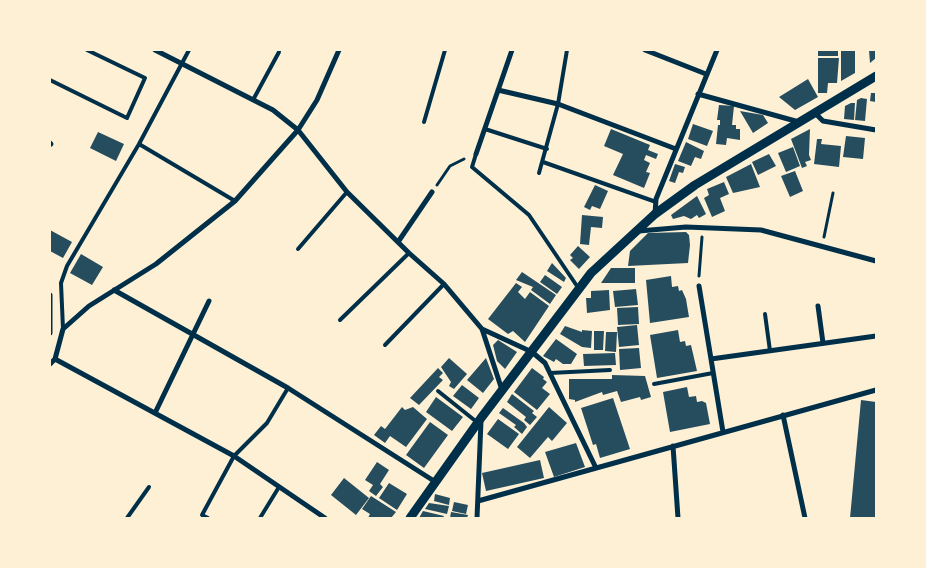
<!DOCTYPE html>
<html>
<head>
<meta charset="utf-8">
<style>
  body { margin:0 }
  #map { position:relative; width:926px; height:568px; overflow:hidden; background:#fdf0d5; font-family:Lora,serif }
  canvas { display:block }
  .frame { position:absolute; inset:0; border:51px solid #fdf0d5; pointer-events:none }
</style>
</head>
<body>
<div id="map">
<canvas width="926" height="568"></canvas>
<div class="frame"></div>
</div>
<script>
const ctx = document.querySelector('canvas').getContext('2d');
ctx.lineJoin = 'round';
function fillPath(path, color) { ctx.fillStyle = color; ctx.fill(path, 'evenodd'); }
const shape = rows => new Path2D(rows.map(r => 'M' + r).join(''));
function strokePath(path, color, width, dash) { ctx.strokeStyle = color; ctx.lineWidth = width; ctx.lineCap = dash ? 'butt' : 'round'; ctx.setLineDash(dash || []); ctx.stroke(path); }
const building = shape([
  [818,50,838,50,838,56,818,56],
  [869,50,876,50,876,58,870,63],
  [841,51,855,51,855,73,841,81],
  [818,58,839,58,837,83,828,83,827,93,818,93],
  [808,79,818,97,795,110,779,97],
  [871,93,876,93,876,102,870,101],
  [861,98,867,99,865,121,855,120,857,100],
  [851,103,855,103,854,120,844,119,845,106],
  [719,105,734,106,732,125,736,125,736,129,740,129,740,140,727,138,726,145,716,144,718,125,720,125,720,120,717,120],
  [740,111,763,115,768,123,753,133],
  [693,124,713,131,707,146,688,139],
  [611,129,650,145,648,150,658,154,656,159,646,155,644,160,650,163,646,172,650,173,644,188,613,175,623,154,604,146],
  [810,129,809,155,811,160,805,162,807,166,802,168,791,139],
  [98,132,124,144,116,161,90,148],
  [846,136,865,138,863,159,843,157],
  [817,139,822,139,821,144,841,146,839,167,814,164],
  [686,142,704,151,701,159,695,157,691,166,678,161],
  [793,147,800,166,786,172,778,153],
  [769,154,776,166,758,175,752,162],
  [675,164,685,167,683,173,679,172,675,183,669,181],
  [751,164,760,187,733,193,726,177],
  [795,171,803,191,790,197,781,176],
  [724,182,729,194,720,198,725,211,712,217,704,198,709,195,707,189],
  [595,185,608,191,600,209,592,206,590,210,584,207],
  [697,196,706,214,699,218,697,215,691,219,684,216,673,219,671,215],
  [582,215,603,217,602,228,591,227,589,245,580,244],
  [50,230,72,242,63,258,50,251],
  [686,232,689,235,690,245,688,263,628,266,630,251,648,233],
  [578,246,590,257,579,269,570,260,573,258,570,255],
  [81,254,103,267,92,285,70,273],
  [552,263,566,278,564,282,547,271],
  [611,268,635,268,635,283,601,283],
  [522,272,556,295,550,304,531,290,533,287,516,280],
  [545,275,562,287,557,294,540,282],
  [671,276,672,287,678,286,679,291,682,290,686,299,689,317,650,323,646,280],
  [516,283,522,287,518,292,525,299,530,292,549,306,525,342,513,331,508,334,488,319],
  [636,289,638,305,615,307,613,291],
  [609,290,610,310,587,313,586,298,591,298,591,291],
  [638,307,639,324,618,325,617,308],
  [637,325,639,345,619,347,617,327],
  [565,326,582,332,582,330,592,331,591,348,582,347,560,334],
  [678,330,680,342,685,341,686,346,691,345,697,371,657,378,650,335],
  [594,331,604,331,603,350,594,350],
  [606,332,617,332,616,352,605,351],
  [556,339,577,354,571,364,563,364,556,359,554,362,543,356],
  [498,340,517,352,505,369,497,361,493,345],
  [639,348,641,368,620,370,619,349],
  [615,353,616,365,584,366,583,354],
  [449,358,467,374,454,389,449,386,451,382,441,367],
  [486,358,494,379,483,393,467,380],
  [438,368,443,373,439,377,443,380,419,405,410,398],
  [532,368,544,377,543,379,547,382,542,388,550,394,537,410,514,392],
  [612,375,645,376,651,397,641,400,640,397,621,402,617,391,603,395,602,392,575,402,575,400,569,399,569,379,612,379],
  [462,385,479,398,471,409,453,396],
  [687,387,689,397,696,396,697,402,702,401,706,403,710,424,670,432,663,392],
  [512,394,534,411,532,413,537,417,530,425,524,420,526,417,507,402],
  [436,397,463,417,452,431,426,412],
  [613,398,630,449,600,458,596,444,593,445,581,408],
  [861,400,876,402,876,518,850,518],
  [402,407,405,410,413,407,427,419,406,447,390,436,385,443,374,435,381,426,385,429],
  [549,407,567,423,552,441,548,437,530,458,517,447],
  [503,408,524,423,527,427,522,434,514,427,516,425,499,413],
  [498,419,519,434,508,449,487,434],
  [430,422,448,435,424,468,406,455],
  [576,443,585,467,554,477,545,452],
  [540,460,544,478,486,491,482,473],
  [377,462,389,470,380,484,383,487,376,496,369,491,373,485,365,480],
  [344,478,369,498,356,515,331,495],
  [389,483,407,494,397,510,379,498],
  [435,494,450,498,449,505,434,501],
  [371,496,396,512,391,518,368,518,370,514,362,509],
  [454,502,468,505,466,514,452,511],
  [429,503,449,506,447,514,425,509],
  [423,511,444,516,443,518,419,518],
  [451,512,468,515,467,518,450,518]
]);
const path = shape([
  [437,185,450,166,464,159],
  [824,237,833,193],
  [699,276,702,237]
]);
const service = shape([
  [50,80,127,118,145,78,87,50],
  [253,100,279,52],
  [424,122,445,50],
  [485,129,547,149],
  [139,144,235,201],
  [476,154,472,167,529,215,579,289],
  [543,162,656,202],
  [539,173,558,104,567,50],
  [298,249,347,192],
  [765,314,770,351],
  [340,320,409,253],
  [63,329,61,283,67,266,139,144,189,50],
  [385,345,444,284],
  [550,373,610,370],
  [654,384,713,373],
  [438,391,478,423],
  [127,518,149,487],
  [208,518,202,515,234,456,267,423,288,388],
  [260,518,279,487]
]);
const minor = shape([
  [155,50,273,110,298,130,347,192,409,253,444,284,482,329,502,390],
  [645,50,706,74],
  [498,90,558,104,676,149],
  [698,94,799,122],
  [815,113,823,121,876,130],
  [50,143,51,144],
  [476,154,512,50],
  [655,214,656,199,717,50],
  [639,231,686,227,761,230,876,261],
  [398,242,432,192],
  [699,286,723,432],
  [114,290,288,388,434,481],
  [50,295,50,333],
  [818,306,823,343],
  [482,329,532,352,545,363,596,468],
  [55,359,234,456,325,518],
  [711,359,876,336],
  [50,364,55,359,63,329,89,306,156,264,235,201,298,130,317,100,339,50],
  [155,413,209,301],
  [783,415,805,518],
  [673,446,678,518],
  [478,501,876,390],
  [477,518,481,421]
]);
const tertiary = shape([
  [410,518,481,418,591,273,655,214,695,185,876,76]
]);
fillPath(building, '#264d5e');
strokePath(path, '#003049', 3);
strokePath(service, '#003049', 4);
strokePath(minor, '#003049', 5);
strokePath(tertiary, '#003049', 9);
</script>
</body>
</html>
